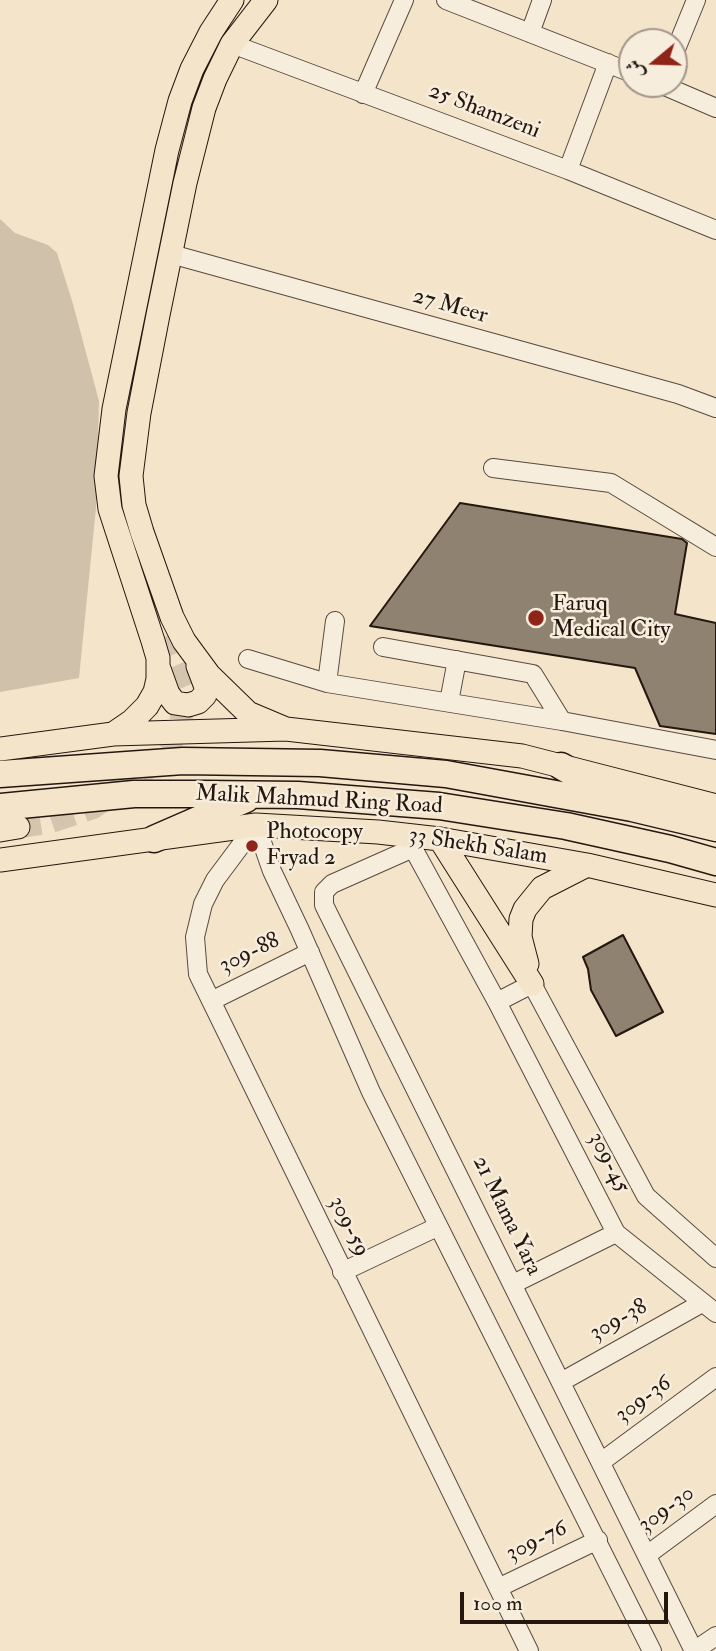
<!DOCTYPE html>
<html>
<head>
<meta charset="utf-8">
<style>
  body { margin:0 }
  #map { position:relative; width:716px; height:1651px; overflow:hidden; background:#f3e4ca; font-family:"IM FELL Double Pica",Amiri,serif }
  canvas { display:block }
  .north { position:absolute; left:618px; top:28px; width:70px; height:70px; box-sizing:border-box; background:#f7eddd; border:2px solid #a3978b; border-radius:50%; rotate:251deg; font-size:19px; font-weight:700; line-height:28px; text-align:center; color:#24170f }
  .north::after { content:''; display:block; margin:auto; width:24px; height:32px; background:#8f2418; clip-path:polygon(50% 0,100% 100%,50% 72%,0 100%) }
  .scale { position:absolute; left:460px; top:1592px; width:208px; height:32px; box-sizing:border-box; border:4px solid #24170f; border-top:0; padding-left:9px; font-size:21px; line-height:24px; white-space:nowrap; color:#24170f; -webkit-text-stroke:5px #f7eddd; paint-order:stroke }
</style>
</head>
<body>
<div id="map">
<canvas width="716" height="1651"></canvas>
<div class="north">ش</div>
<div class="scale">100 m</div>
</div>
<script>
const ctx = document.querySelector('canvas').getContext('2d');
ctx.lineJoin = 'round';
function fillPath(path, color) { ctx.fillStyle = color; ctx.fill(path, 'evenodd'); }
const shape = rows => new Path2D(rows.map(r => 'M' + r).join(''));
function strokePath(path, color, width, dash) { ctx.strokeStyle = color; ctx.lineWidth = width; ctx.lineCap = dash ? 'butt' : 'round'; ctx.setLineDash(dash || []); ctx.stroke(path); }
function write(font, color, halo, rows, align = 'center') {
  ctx.font = font + ' "IM FELL Double Pica",serif'; ctx.lineWidth = 5; ctx.setLineDash([]); ctx.textBaseline = 'middle'; ctx.strokeStyle = halo; ctx.fillStyle = color; for (const [text, x, y, turn = 0] of rows) {
    ctx.save(); ctx.translate(x, y); ctx.rotate((+turn || 0) * Math.PI / 180); ctx.textAlign = isNaN(turn) ? turn : align; if (halo) ctx.strokeText(text, 0, 0); ctx.fillText(text, 0, 0); ctx.restore();
  }
}
const green = shape([
  [0,219,15,233,48,245,57,253,73,304,99,401,96,508,79,678,0,692]
]);
const building = shape([
  [460,503,682,539,687,543,675,614,716,623,716,734,660,726,635,668,370,626,460,503],
  [623,935,663,1012,616,1036,591,990,588,969,583,957,623,935]
]);
const majorTunnel = shape([
  [18,827,50,822,94,807,148,768,172,741,181,720,185,687,164,637]
]);
const minor = shape([
  [446,0,632,73],
  [530,33,542,0],
  [232,44,568,170,716,230],
  [674,54,696,0],
  [660,84,716,108],
  [363,94,404,0],
  [568,170,608,63],
  [171,254,678,394,716,408],
  [493,468,611,483,716,547],
  [383,647,533,674,562,721],
  [248,659,327,683,562,721,716,750],
  [327,683,335,621],
  [449,702,457,660],
  [256,825,215,880,203,904,195,937,198,974,529,1651],
  [256,825,272,871,300,930,371,1092,652,1651],
  [408,839,497,1002,616,1233,716,1313],
  [413,848,332,884,324,892,324,905,694,1651,716,1636],
  [211,1001,310,952],
  [497,1002,532,984,646,1196,716,1258],
  [342,1272,437,1227],
  [513,1284,616,1233],
  [561,1382,702,1303],
  [601,1462,716,1377],
  [647,1555,716,1504],
  [498,1588,598,1540]
]);
const major = shape([
  [266,0,232,44,215,79,204,108,185,183,158,315,139,413,131,476,134,505,142,532,172,617,184,641,209,675,248,713,286,729],
  [159,669,168,694,175,703,188,705,198,702,205,695,206,687,198,666],
  [113,734,132,721,147,706,155,692,158,679,158,658,153,641,110,509,106,476,114,409,167,150,180,101,192,69,211,32,232,0],
  [0,749,113,734,286,729,522,756,716,806],
  [0,830,18,827],
  [440,839,532,984],
  [0,860,256,825,378,832,440,839,587,865,716,895],
  [527,964,520,937,521,919,525,909,542,888,587,865]
]);
const highway = shape([
  [561,766,616,798],
  [0,774,183,761,320,763,446,774,632,808,716,828],
  [0,807,134,794,205,794,298,795,439,806,566,826,670,849,716,862],
  [154,839,246,799]
]);
const markers = [
  [536,618,9,"#8f2418"],
  [252,846,7,"#8f2418"]
];
const streetNames = [
  ["25 Shamzeni",484,112,21],
  ["27 Meer",450,307,16],
  ["Malik Mahmud Ring Road",319,801,3],
  ["33 Shekh Salam",478,847,9],
  ["309-88",250,954,-26],
  ["309-45",608,1163,63],
  ["21 Mama Yara",506,1216,64],
  ["309-59",348,1227,64],
  ["309-38",619,1321,-29],
  ["309-36",644,1400,-36],
  ["309-30",667,1510,-36],
  ["309-76",537,1542,-26]
];
const poiNames = [
  ["Faruq",552,605],
  ["Medical City",552,631],
  ["Photocopy",266,833],
  ["Fryad 2",266,859]
];
fillPath(green, '#d0c1aa');
fillPath(building, '#908270');
strokePath(building, '#24170f', 2);
strokePath(majorTunnel, '#d4c5ae', 23, [23, 11]);
strokePath(minor, '#584a3e', 20);
strokePath(major, '#24170f', 25);
strokePath(highway, '#24170f', 29);
strokePath(minor, '#f7eddd', 18);
strokePath(major, '#f3e4ca', 23);
strokePath(highway, '#f3e4ca', 26);
for (const [x, y, r, color] of markers) { const dot = new Path2D(); dot.arc(x, y, r, 0, 2 * Math.PI); ctx.fillStyle = color; ctx.fill(dot); strokePath(dot, '#f7eddd', 2.5); }
write('23px', '#24170f', '#f7eddd', streetNames);
write('23px', '#24170f', '#f7eddd', poiNames, 'left');
</script>
</body>
</html>
